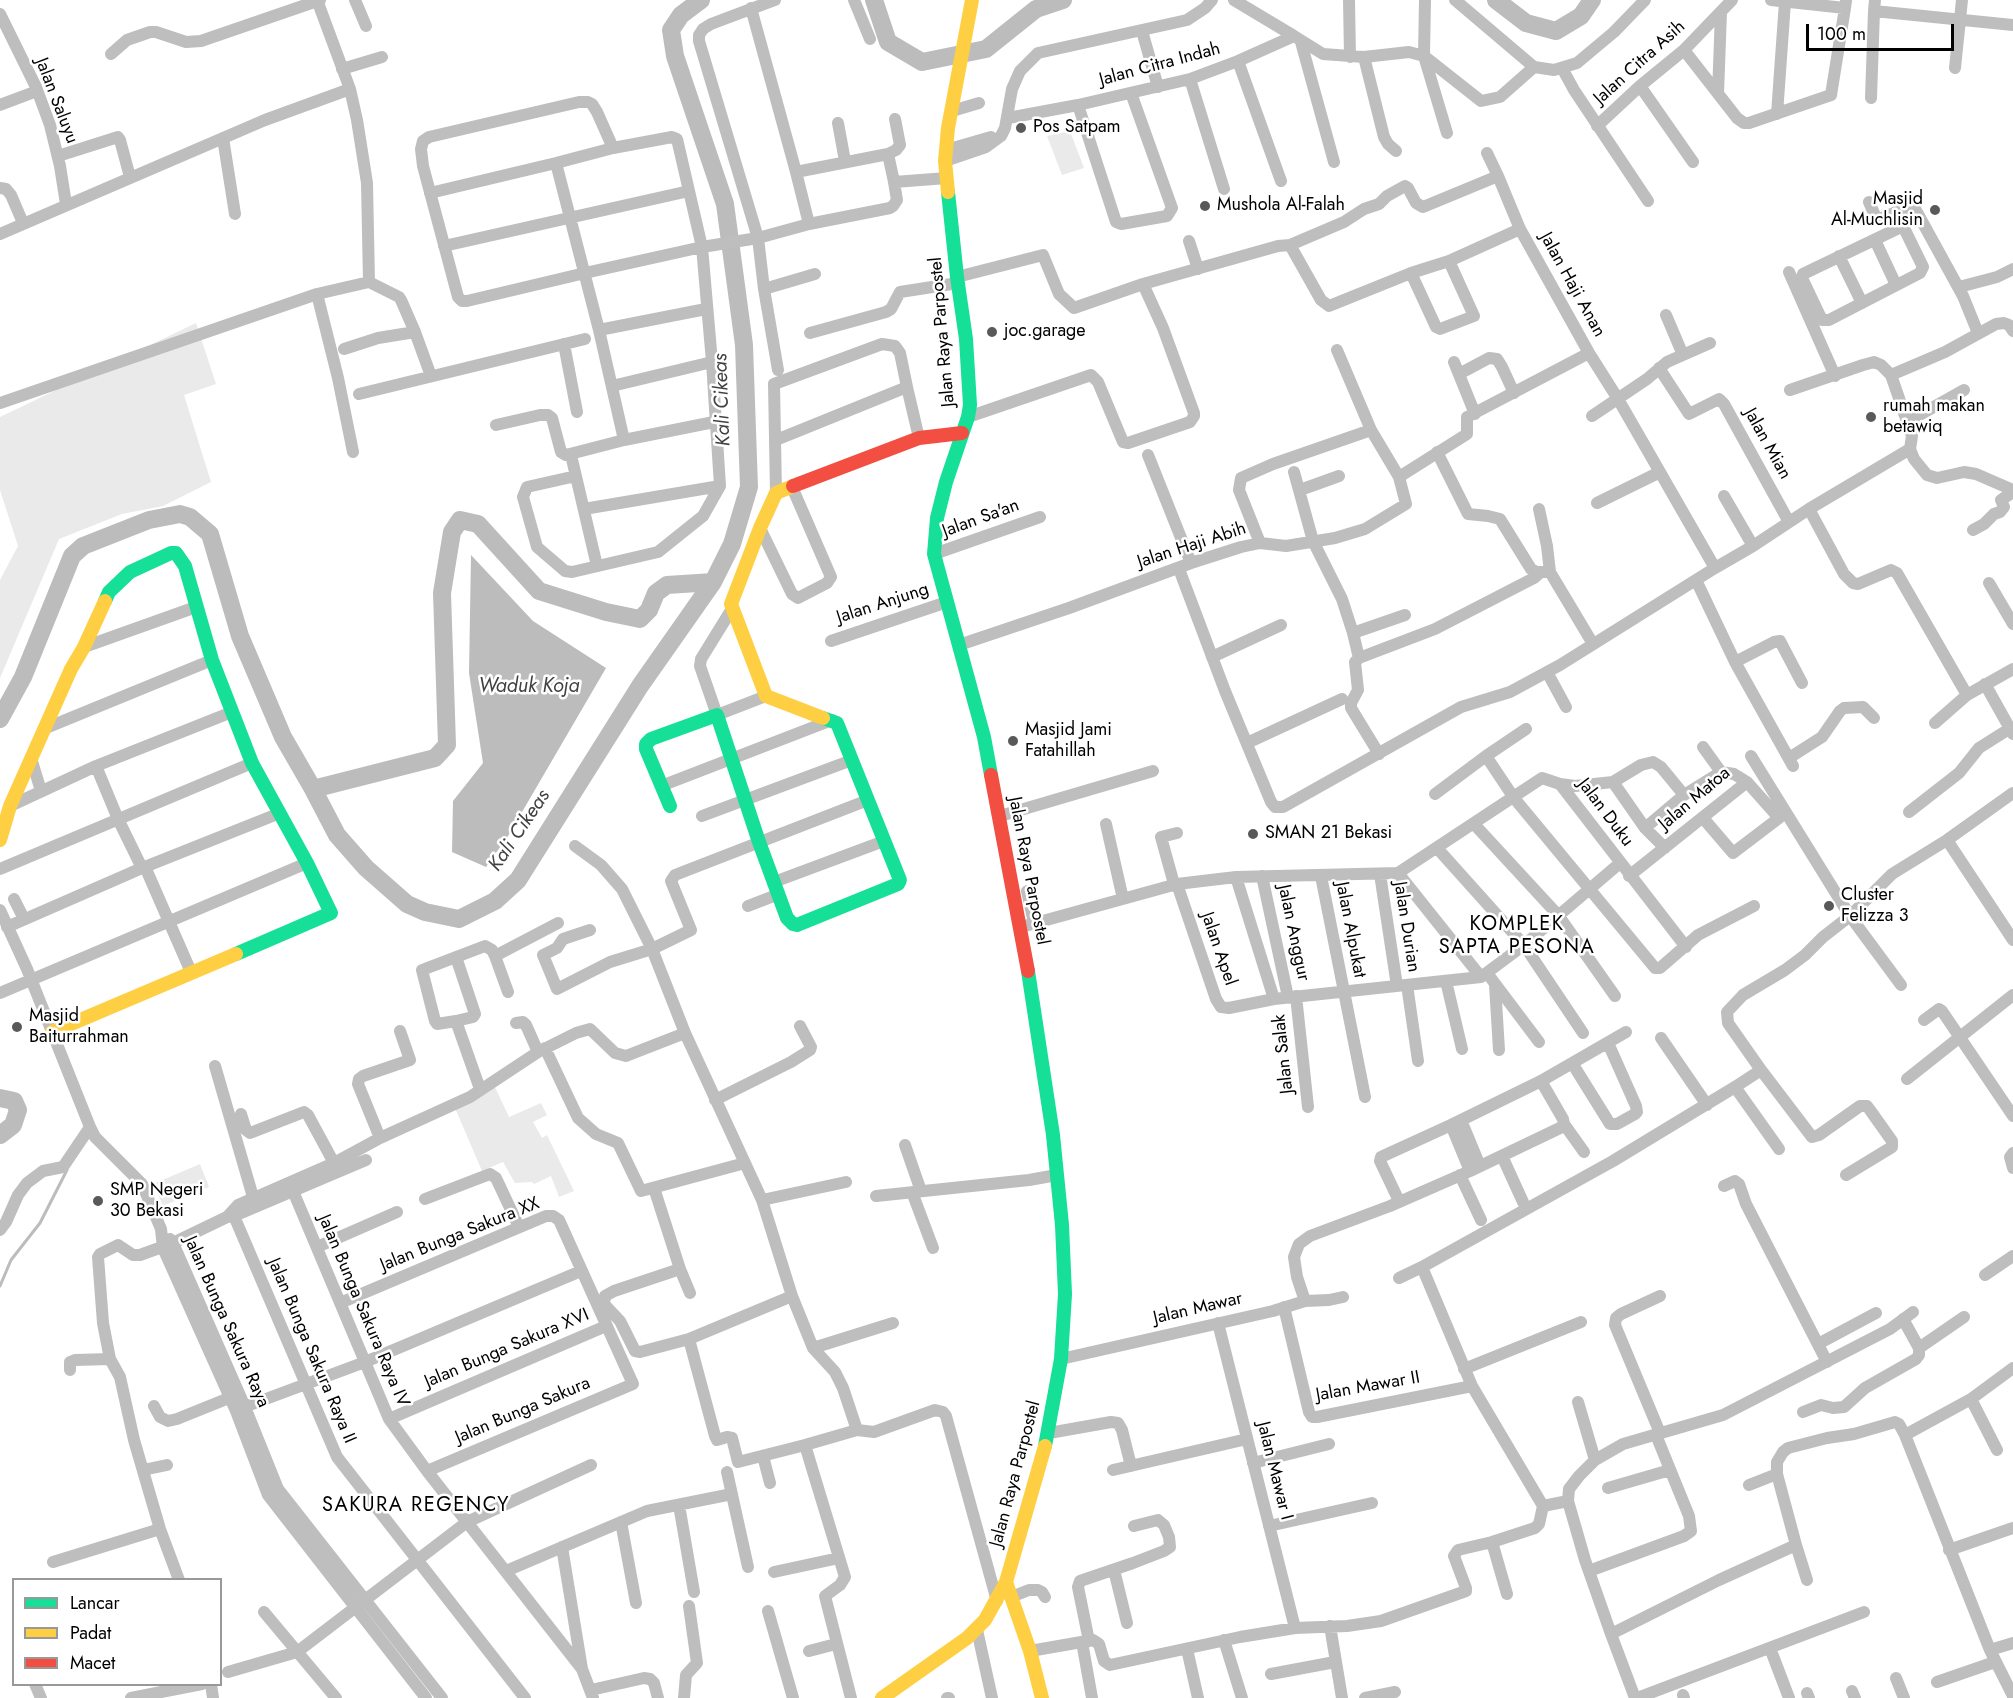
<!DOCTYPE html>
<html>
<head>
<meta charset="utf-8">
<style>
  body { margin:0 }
  #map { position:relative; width:2013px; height:1698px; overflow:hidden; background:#fff; font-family:Jost,sans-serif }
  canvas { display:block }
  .legend { position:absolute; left:12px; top:1578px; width:210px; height:108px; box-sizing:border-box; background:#fff; border:2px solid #999; margin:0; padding:8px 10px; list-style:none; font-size:18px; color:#000 }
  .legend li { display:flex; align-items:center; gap:12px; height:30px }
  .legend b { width:30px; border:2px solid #999 }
  .scale { position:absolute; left:1806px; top:24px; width:148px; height:27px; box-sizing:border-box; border:3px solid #000; border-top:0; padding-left:8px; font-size:18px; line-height:21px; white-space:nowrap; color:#000; -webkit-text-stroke:4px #fff; paint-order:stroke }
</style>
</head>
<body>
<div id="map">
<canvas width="2013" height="1698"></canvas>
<ul class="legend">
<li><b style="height:8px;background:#16e098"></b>Lancar</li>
<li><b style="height:8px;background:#ffcf43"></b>Padat</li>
<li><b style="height:8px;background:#f24e42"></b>Macet</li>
</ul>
<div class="scale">100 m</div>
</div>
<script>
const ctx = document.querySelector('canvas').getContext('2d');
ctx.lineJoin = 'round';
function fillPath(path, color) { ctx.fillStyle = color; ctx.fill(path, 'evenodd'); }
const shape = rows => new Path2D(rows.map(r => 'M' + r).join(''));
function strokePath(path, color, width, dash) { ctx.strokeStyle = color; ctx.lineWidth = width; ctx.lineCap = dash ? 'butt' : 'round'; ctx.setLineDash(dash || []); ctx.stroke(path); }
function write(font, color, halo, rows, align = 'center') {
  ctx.font = font + ' Jost,sans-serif'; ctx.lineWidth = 5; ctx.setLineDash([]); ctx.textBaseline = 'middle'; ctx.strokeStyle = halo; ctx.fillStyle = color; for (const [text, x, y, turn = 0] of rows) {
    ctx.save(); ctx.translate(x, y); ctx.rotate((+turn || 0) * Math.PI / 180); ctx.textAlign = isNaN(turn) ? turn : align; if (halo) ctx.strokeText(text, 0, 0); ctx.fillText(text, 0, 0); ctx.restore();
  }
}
const green = shape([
  [1070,131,1084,168,1062,175,1047,136],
  [196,323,216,384,184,395,211,482,163,506,122,514,59,539,0,678,0,580,18,546,0,490,0,417],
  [494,1085,509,1117,541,1103,547,1115,533,1122,542,1138,547,1135,574,1191,559,1197,551,1176,534,1184,532,1182,515,1183,503,1162,482,1171,455,1108],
  [200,1164,209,1187,163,1206,153,1184]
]);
const water = shape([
  [471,555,533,621,606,668,508,836,486,867,452,852,453,801,483,763,469,673]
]);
const stream = shape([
  [0,1286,11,1260,40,1223,67,1170]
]);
const river = shape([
  [874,0,888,42,922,62,986,49,1036,9,1063,0],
  [1496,0,1526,23,1556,31,1581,16,1592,0],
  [0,719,23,677,72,556,83,546,149,520,180,514,190,517,210,534,240,636,283,737,313,789,337,835,366,868,407,904,425,912,459,919,495,901,518,880,640,686,713,582,732,544,749,487,744,345,725,204,675,56,671,30,681,15,701,0],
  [313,789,435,758,447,745,442,593,452,532,460,520,478,524,539,591,606,612,640,619,649,610,656,593,667,585,713,582],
  [0,1098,14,1101,18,1110,13,1125,0,1135]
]);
const street = shape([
  [317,0,350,89,357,120,367,183,369,282],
  [355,0,366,26],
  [854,0,870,39],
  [1234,0,1294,36],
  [1349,0,1350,57],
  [1425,0,1424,56,1447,133],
  [1455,0,1534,67,1554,70,1577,63,1614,32,1645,0],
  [1771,0,1845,8,1846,1],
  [1875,0,1874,11,2013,25],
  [751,8,796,172,809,224],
  [0,14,36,87,50,125,60,166,66,204],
  [1142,31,1158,87],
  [1301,42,1334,162],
  [1684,50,1737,118,1744,123,1749,123,1831,95,1845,8],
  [111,54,127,40,150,32,156,32,186,42,201,41,320,0],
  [1364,57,1384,137,1388,144,1396,151],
  [1238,61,1281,181],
  [1562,68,1574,90,1648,201],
  [1955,68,1962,0],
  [342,69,382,57],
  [1190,79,1224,189],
  [1640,86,1693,162],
  [1718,94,1721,12],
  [1871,98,1874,11],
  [0,105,37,91],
  [1078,105,1116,222,1121,224,1167,216,1172,208,1131,93],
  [952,111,979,103],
  [1777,114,1785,2],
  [1008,118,1078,105,1190,79,1238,61,1294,36,1323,54,1364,57,1409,52,1424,56,1481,101,1500,97,1534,67],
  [838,123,845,161],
  [1597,126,1640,86,1684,50,1732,0],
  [223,138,235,214],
  [613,148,597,112,592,104,588,102,579,102,429,137,423,141,421,149,423,166,458,297,462,301,467,301,585,273,702,247,758,238,809,224,890,208,893,206,897,200,894,182],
  [946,150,991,137],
  [1487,153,1498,176],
  [888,154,896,150,900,145,895,119],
  [58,156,118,137,120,140,130,177],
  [945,161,986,147,1001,136,1005,128,1012,89,1020,71,1038,53,1187,20,1205,8,1212,0],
  [556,163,599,330,624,440],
  [796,172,888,154,894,182,947,178],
  [0,188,6,189,11,195,23,223],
  [430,193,556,163,613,148,672,137,677,139,702,247,712,362,720,486,703,516,658,552,572,572,565,571,537,547,523,497,527,487,576,476],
  [1869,202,1877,220,1913,205,1963,296,1978,333],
  [1903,226,1923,267,1920,273,1829,320,1822,320,1802,278,1803,274,1903,226],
  [0,234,265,120,350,89],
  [1875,240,1896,285],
  [1189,241,1198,269],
  [1290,245,1321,300,1329,306,1411,273,1449,261,1520,229,1589,353,1618,399,1715,568],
  [444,246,689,191],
  [1839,256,1862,303],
  [1789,272,1835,376],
  [1411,273,1436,327,1440,329,1474,316,1449,261],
  [957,277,1043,255,1059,294,1074,308,1143,284,1278,246,1290,245,1344,222,1364,209,1379,204,1387,196,1405,186,1408,188,1416,203,1423,207,1498,176,1520,229],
  [1959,287,1997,277,2013,269],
  [764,289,758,238,699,41,699,35,703,29,711,24,775,0],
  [317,294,338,378,353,452],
  [1666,315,1683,355],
  [599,330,706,309],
  [810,333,886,312,891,309,900,292,958,283],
  [564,344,577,412],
  [344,349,378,338,415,332],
  [1337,350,1371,430],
  [1454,362,1475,414],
  [1659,368,1689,414,1719,399,1724,404,1789,522],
  [778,370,764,289,815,274],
  [1459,374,1489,358,1497,359,1502,367,1514,393],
  [1891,375,1945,352,1996,324,2004,323,2009,325,2013,331],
  [612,386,712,362],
  [1790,390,1863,365,1874,362,1881,365,1891,375,1912,436,1910,449,1914,459,1927,475,1937,478,1964,472,1976,474,2013,490],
  [359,394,585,339],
  [0,403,317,294,369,282,399,297,401,300,415,332,431,376],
  [1592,416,1647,379,1667,362,1710,343],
  [968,417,1091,375,1098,382,1123,442,1128,443,1190,422,1194,416,1194,413,1163,328,1143,284],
  [1907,422,1964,390],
  [496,425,540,415,548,415,552,418,561,452,566,455,624,440,714,422],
  [776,440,907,387,919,438],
  [1437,452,1468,514,1488,516,1500,519,1531,569,1537,572,1550,572],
  [571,455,597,566],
  [1148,455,1191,563],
  [1294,472,1313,541,1342,599,1353,633,1359,658,1355,662,1358,690,1351,703,1351,708,1379,754],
  [1300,490,1339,476],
  [776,493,774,384,882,344,895,346,900,353,907,387],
  [1724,496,1753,546],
  [1597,503,1660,472],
  [584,509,720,486],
  [1539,509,1547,546,1550,572,1593,644],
  [1809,509,1844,574,1853,583,1858,584,1891,570,1897,573,1967,695],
  [760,528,792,594,798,598,827,583,831,577,792,487],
  [1973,530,1984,524,1994,514,2000,512,2004,507,2001,500,2013,492],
  [1260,543,1239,490,1241,478,1273,464,1371,430,1399,477],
  [934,554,1040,517],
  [1179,569,1225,691,1271,802,1275,807,1283,807,1461,707,1510,692,1560,665,1715,568,1753,546,1809,509,1910,449],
  [1696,580,1735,662,1793,766],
  [1989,583,2013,624],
  [730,612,701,659,700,666,717,715,766,696],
  [1353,633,1405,615],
  [831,641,947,602],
  [959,645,1069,608,1191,563,1241,547,1260,543,1286,546,1335,538,1365,529,1406,504,1399,477,1467,434,1467,417,1589,353],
  [84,647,196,607],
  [1212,657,1281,625],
  [1359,658,1435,629,1534,578,1541,572],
  [1735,662,1774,642,1780,641,1802,683],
  [1547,672,1566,707],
  [1985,684,2013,734],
  [1935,723,1967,695,2013,669],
  [46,728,212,660],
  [1247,743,1342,699],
  [1703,747,1721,772],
  [1486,756,1514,798,1655,968,1660,968,1698,935,1754,906],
  [1751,756,1850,916,1901,985],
  [31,758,41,791],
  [1789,758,1822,737,1840,711,1844,708,1863,707,1874,718],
  [96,766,118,819,142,868,146,869,191,972],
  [1613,782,1645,828,1665,848],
  [1560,784,1686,947],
  [661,786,832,720],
  [1435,794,1486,756,1526,729],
  [10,806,96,766,232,712],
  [1909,812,1959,773,1979,748,2009,729],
  [702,816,852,760],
  [1000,816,1153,771],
  [1106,824,1123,899],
  [1474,824,1558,915,1615,996],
  [1645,828,1684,795,1721,772,1734,774,1747,782,1779,818,1733,853,1703,818],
  [1947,840,2013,940],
  [575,846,601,865,622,889,652,949,610,962,557,989,543,955,557,948,563,939,590,930],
  [1437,848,1524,945,1583,1033],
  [0,869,252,763],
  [1398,873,1481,977],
  [1380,874,1397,986],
  [1262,876,1288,997],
  [1321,876,1365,1097],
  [1629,876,1747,782],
  [1236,877,1274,999,1481,977,1524,945,1620,863],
  [774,882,884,841],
  [1174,884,1161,837,1177,833],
  [1177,884,1216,999,1221,1007,1229,1008,1274,999],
  [1027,891,1034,923],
  [14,899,24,919],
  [748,906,779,894],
  [0,910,27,969,90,1127,95,1137,142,1184,161,1229,163,1248,236,1411,268,1495,426,1698],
  [7,927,142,868,280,813],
  [1021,927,1177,884,1236,877,1398,873,1542,778,1560,784,1575,786,1613,782,1641,765,1653,762,1661,767,1684,795],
  [495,956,558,923],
  [1487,973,1539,1042],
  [1446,981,1462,1049],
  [1407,985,1418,1061],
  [1495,985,1499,1050],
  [0,993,307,863],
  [1296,996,1308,1107],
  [1924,1020,1939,1009,1942,1011,2013,1116],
  [456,1021,473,1017,475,1014,456,957],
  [516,1023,523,1022,526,1025,538,1052],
  [1661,1038,1707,1105],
  [545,1048,578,1118,596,1134,618,1143,641,1191,745,1163],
  [1572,1063,1610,1124,1617,1124,1635,1114,1637,1112,1636,1106,1608,1043],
  [215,1066,253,1197],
  [1761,1070,1812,1137,1819,1135,1860,1106,1867,1106,1870,1110,1892,1141,1892,1147,1846,1175],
  [1907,1079,2013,995],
  [1735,1087,1779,1149],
  [480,1089,456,1021,437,1024,435,1021,422,970,485,946,492,950,495,956,508,992],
  [715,1100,791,1062,810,1050,811,1047,800,1026],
  [241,1114,246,1130,250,1133,304,1112,308,1115,334,1163],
  [1461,1120,1480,1166],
  [1564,1124,1584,1152],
  [380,1138,358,1084,359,1079,363,1076,410,1060,400,1031],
  [905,1145,921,1191],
  [2013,1153,2010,1157,2013,1168],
  [1502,1156,1523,1202],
  [1470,1171,1451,1125,1541,1081,1626,1032],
  [1460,1175,1481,1220],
  [1724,1186,1735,1181,1739,1184,1746,1204,1827,1362],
  [654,1188,680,1269,690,1293],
  [293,1191,389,1419,427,1471,582,1669],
  [912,1192,933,1248],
  [876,1196,1029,1180,1057,1175],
  [425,1199,490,1174,496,1178,519,1227],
  [762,1200,846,1182],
  [1399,1201,1380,1161,1381,1157,1451,1125],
  [234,1216,366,1160],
  [227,1217,234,1216,337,1457,525,1698],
  [0,1230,6,1222,18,1195,27,1183,43,1171,63,1167,90,1127],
  [170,1239,173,1243,245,1407,278,1489,442,1698],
  [317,1247,397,1212],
  [680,1269,614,1291,605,1296,604,1304,620,1321,635,1351,640,1352,689,1339,792,1296],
  [1985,1275,2013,1256],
  [1399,1278,1422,1267,1613,1161,1735,1087,1761,1070,1728,1023,1727,1012,1743,995,1785,970,1805,955,1823,937,1850,916,1892,874,1947,840,2013,793],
  [1660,1296,1621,1314,1616,1318,1615,1325,1660,1433],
  [1305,1301,1297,1277,1294,1257,1299,1244,1310,1236,1390,1206,1470,1171,1562,1127,1564,1124,1563,1119,1541,1081],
  [340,1303,546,1216,553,1216,559,1220,633,1384,427,1471],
  [1284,1307,1309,1412,1312,1417,1317,1417,1472,1386],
  [1218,1323,1295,1628],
  [689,1339,715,1436,717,1440,727,1437,732,1438,738,1462,805,1445,857,1430,874,1432,935,1410,943,1412,946,1416,997,1601],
  [1818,1344,1876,1313],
  [813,1348,893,1323],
  [1919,1348,1964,1317],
  [1061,1359,1273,1311,1305,1301,1329,1300,1343,1297],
  [1464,1369,1581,1322],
  [70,1370,70,1362,75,1360,110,1359],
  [1971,1399,1997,1450],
  [1578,1402,1595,1460],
  [154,1406,160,1417,168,1421,177,1419,229,1398],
  [239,1409,365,1362,581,1271],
  [1803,1412,1821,1405,1833,1408,1844,1407,1865,1388,1916,1359,1919,1355,1919,1348,1903,1319],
  [389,1419,606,1326],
  [857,1430,843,1388,835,1372,813,1348,792,1296,762,1200,685,1033,652,949,691,930,671,881,675,875,868,800],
  [1049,1433,1111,1422,1118,1423,1122,1430,1131,1466],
  [1905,1435,1971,1399,2013,1368],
  [805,1445,845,1577,840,1585,825,1596,851,1698],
  [763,1456,770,1483],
  [1253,1463,1329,1444],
  [143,1470,167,1465],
  [1113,1470,1247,1439],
  [727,1472,748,1567],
  [1749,1485,1777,1474],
  [1608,1488,1670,1470],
  [679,1505,694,1592],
  [1543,1506,1568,1501],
  [621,1522,636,1603],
  [1269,1526,1372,1503],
  [1492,1542,1507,1594],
  [1796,1545,1807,1580],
  [562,1547,582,1669,593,1698],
  [1949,1550,2013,1528],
  [53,1562,160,1529],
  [1114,1570,1127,1623],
  [506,1571,647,1511,732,1494],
  [1589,1571,1684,1536,1691,1531,1689,1516,1656,1435],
  [774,1572,839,1558],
  [179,1580,160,1529,134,1440,120,1377,110,1359,103,1323,98,1257,100,1254,118,1245,133,1255,140,1255,173,1243,227,1217,238,1205,334,1163,380,1138,470,1097,538,1052,576,1033,590,1029,615,1053,626,1056,685,1033],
  [1011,1597,1029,1590,1038,1590,1042,1592,1045,1597],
  [768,1611,793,1698],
  [264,1612,336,1698],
  [1330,1626,1342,1698],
  [977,1630,992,1698],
  [1611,1634,1719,1580,1796,1545,1777,1474,1777,1462,1783,1452,1788,1448,1827,1438,1854,1434,1895,1422,1899,1424,1905,1435,1990,1650,2013,1696],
  [1224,1640,1242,1698],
  [1089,1641,1078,1587,1080,1581,1133,1563,1164,1551,1170,1547,1169,1537,1164,1525,1158,1520,1134,1526],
  [1082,1642,1092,1698],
  [1770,1648,1789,1698],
  [1187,1649,1198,1698],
  [1990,1650,2013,1643],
  [809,1651,836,1644],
  [1030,1651,1093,1640,1099,1644,1104,1661,1110,1665,1240,1637,1295,1628,1347,1626,1381,1621,1466,1591,1466,1588,1454,1556,1458,1550,1492,1542,1535,1528,1539,1524,1543,1506,1472,1386,1422,1267],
  [228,1672,297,1652,467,1522,591,1465],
  [1271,1674,1335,1662],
  [1896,1678,1904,1698],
  [1937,1682,1995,1662],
  [35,1684,41,1698],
  [211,1684,213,1698],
  [591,1690,644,1678,650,1679,654,1683,658,1698],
  [1852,1691,1855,1698],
  [1807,1693,1809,1698],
  [1683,1695,1684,1698],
  [131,1698,202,1684],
  [684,1698,686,1675,697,1663,689,1606],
  [947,1698,949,1698],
  [1365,1698,1395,1692],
  [1635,1698,1611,1634,1585,1560,1568,1501,1569,1489,1579,1476,1595,1460,1623,1444,1723,1415,1890,1329,1913,1312],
  [1637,1698,1864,1612]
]);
const fast = shape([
  [948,192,957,277,966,339,970,405,968,417,946,482,937,518,934,554,984,737,991,775],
  [105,601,109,592,130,572,171,553,176,553,185,566,212,660,252,763,307,863,331,913,236,954],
  [670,806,646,749,646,744,651,739,717,715,759,842,787,918,793,924,797,925,898,884,900,880,837,723,823,718],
  [1028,971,1053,1135,1062,1225,1065,1294,1061,1359,1045,1446]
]);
const slow = shape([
  [948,192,945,161,948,128,972,0],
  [793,486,776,493,760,528,731,604,766,696,823,718],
  [0,840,10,806,71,669,84,647,105,601],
  [52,1032,236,954],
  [1006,1582,1030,1651,1042,1698],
  [882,1698,967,1638,985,1620,1006,1582,1045,1446]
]);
const jam = shape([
  [793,486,919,438,962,433],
  [991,775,1028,971]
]);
const markers = [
  [1021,128,6,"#595959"],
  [1205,206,6,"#595959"],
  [1935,210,6,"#595959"],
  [992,332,6,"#595959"],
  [1871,417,6,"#595959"],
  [1013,741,6,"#595959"],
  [1253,834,6,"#595959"],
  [1829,906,6,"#595959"],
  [17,1027,6,"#595959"],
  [98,1201,6,"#595959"]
];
const streetNames = [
  ["Jalan Citra Asih",1640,63,-42],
  ["Jalan Citra Indah",1160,65,-15],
  ["Jalan Saluyu",56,101,69],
  ["Jalan Haji Anan",1572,285,61],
  ["Jalan Raya Parpostel",943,332,-95],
  ["Jalan Mian",1767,444,61],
  ["Jalan Sa'an",981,519,-20],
  ["Jalan Haji Abih",1192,546,-18],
  ["Jalan Anjung",883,604,-18],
  ["Jalan Matoa",1695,799,-40],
  ["Jalan Duku",1605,813,53],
  ["Jalan Raya Parpostel",1028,871,79],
  ["Jalan Durian",1406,927,81],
  ["Jalan Alpukat",1350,930,79],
  ["Jalan Anggur",1293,933,78],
  ["Jalan Apel",1218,949,71],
  ["Jalan Salak",1284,1054,-96],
  ["Jalan Bunga Sakura XX",460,1235,-22],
  ["Jalan Mawar",1198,1309,-13],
  ["Jalan Bunga Sakura Raya IV",363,1311,67],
  ["Jalan Bunga Sakura Raya",226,1322,66],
  ["Jalan Bunga Sakura XVI",507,1349,-23],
  ["Jalan Bunga Sakura Raya II",311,1351,67],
  ["Jalan Mawar II",1368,1387,-10],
  ["Jalan Bunga Sakura",523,1411,-23],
  ["Jalan Mawar I",1274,1471,76],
  ["Jalan Raya Parpostel",1016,1474,-75]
];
const poiNames = [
  ["Pos Satpam",1033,128],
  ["Masjid",1923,200,"right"],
  ["Al-Muchlisin",1923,221,"right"],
  ["Mushola Al-Falah",1217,206],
  ["joc.garage",1004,332],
  ["rumah makan",1883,407],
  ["betawiq",1883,428],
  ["Masjid Jami",1025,731],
  ["Fatahillah",1025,752],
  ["SMAN 21 Bekasi",1265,834],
  ["Cluster",1841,896],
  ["Felizza 3",1841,917],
  ["Masjid",29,1017],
  ["Baiturrahman",29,1038],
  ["SMP Negeri",110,1191],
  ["30 Bekasi",110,1212]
];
const waterNames = [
  ["Kali Cikeas",723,400,-92],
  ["Waduk Koja",529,687],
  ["Kali Cikeas",520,831,-56]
];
const neighbourhoodNames = [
  ["KOMPLEK",1517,925],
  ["SAPTA PESONA",1517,948],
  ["SAKURA REGENCY",416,1506]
];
fillPath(green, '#eaeaea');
fillPath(water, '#bcbcbc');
strokePath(stream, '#bcbcbc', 3);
strokePath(river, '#bcbcbc', 18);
strokePath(street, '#bebebe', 12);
strokePath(fast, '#16e098', 14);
strokePath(slow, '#ffcf43', 14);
strokePath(jam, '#f24e42', 14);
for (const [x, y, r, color] of markers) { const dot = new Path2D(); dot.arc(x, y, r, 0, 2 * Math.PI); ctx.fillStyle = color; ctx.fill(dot); strokePath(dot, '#fff', 2); }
write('18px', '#000', '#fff', streetNames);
write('18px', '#000', '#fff', poiNames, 'left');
write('italic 20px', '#414141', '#fff', waterNames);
ctx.letterSpacing = '1.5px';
write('20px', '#000', '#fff', neighbourhoodNames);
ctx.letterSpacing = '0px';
</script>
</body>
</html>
